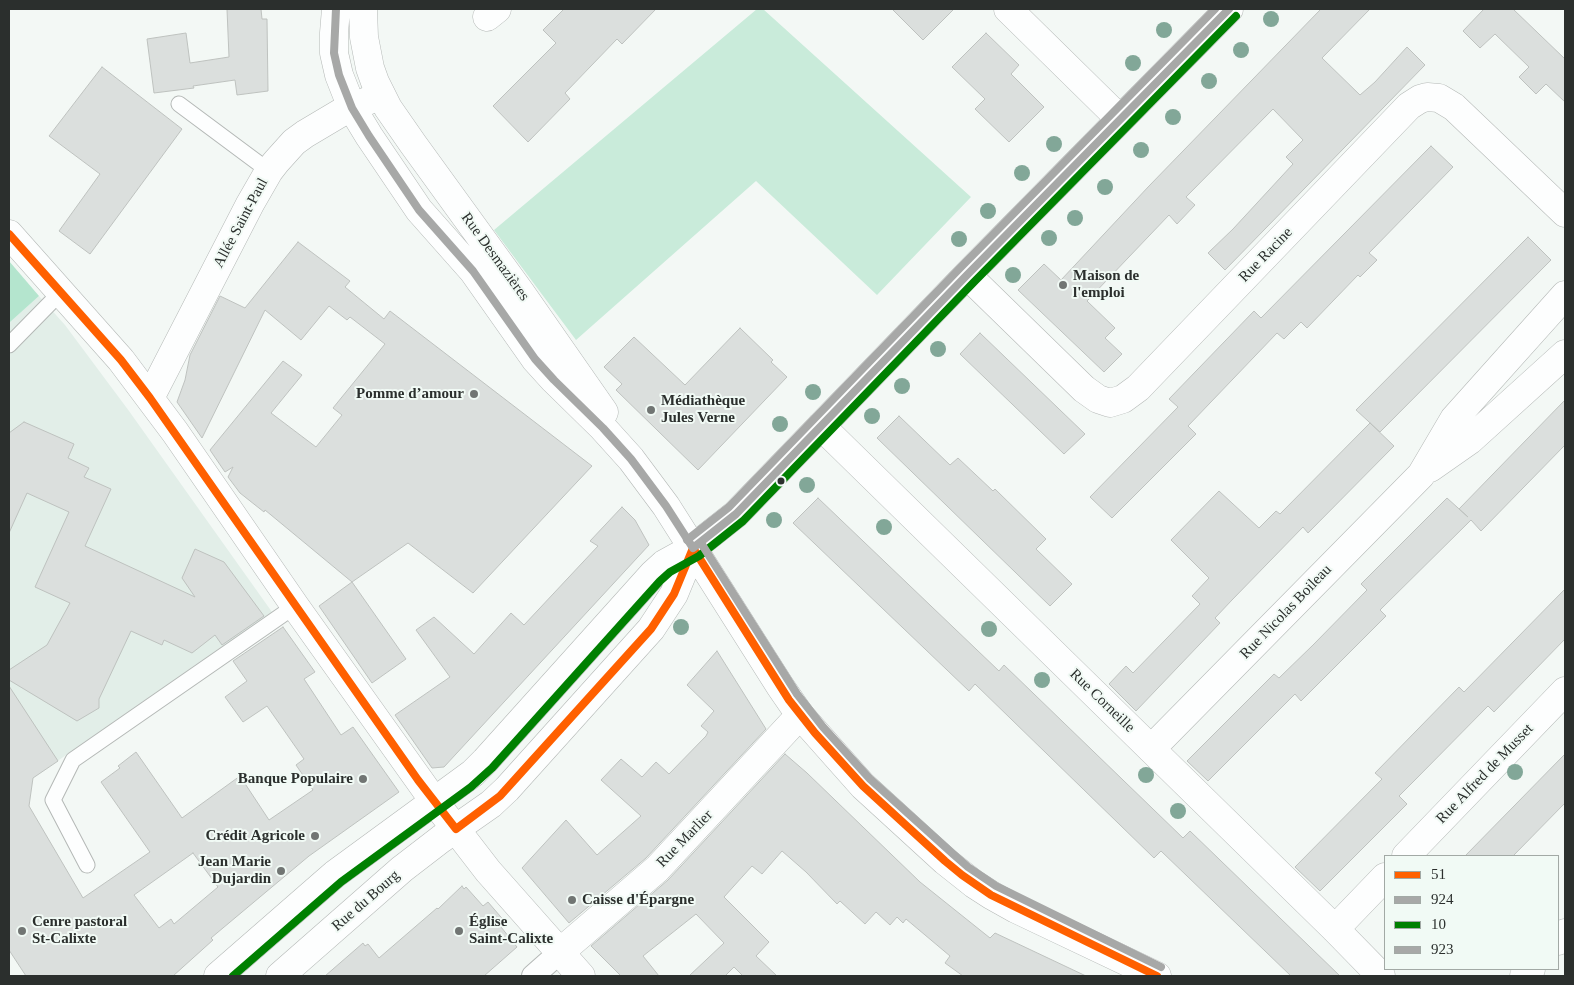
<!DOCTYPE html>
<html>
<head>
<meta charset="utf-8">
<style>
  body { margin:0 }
  #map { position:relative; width:1574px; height:985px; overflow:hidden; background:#f3f8f5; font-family:Georgia,serif }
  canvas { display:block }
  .frame { position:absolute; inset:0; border:10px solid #2b2f2d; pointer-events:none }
  .legend { position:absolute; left:1384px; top:855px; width:175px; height:115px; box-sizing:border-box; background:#f1faf5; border:1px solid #a2a9a5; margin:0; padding:6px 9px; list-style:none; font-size:15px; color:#2b2f2d }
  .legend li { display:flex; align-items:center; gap:10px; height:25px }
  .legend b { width:25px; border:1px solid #a2a9a5 }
</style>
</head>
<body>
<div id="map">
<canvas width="1574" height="985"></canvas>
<div class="frame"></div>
<ul class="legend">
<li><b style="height:6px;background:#ff6000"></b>51</li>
<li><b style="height:6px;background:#a7a8a7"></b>924</li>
<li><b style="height:6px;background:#008001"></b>10</li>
<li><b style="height:6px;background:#a7a8a7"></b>923</li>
</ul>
</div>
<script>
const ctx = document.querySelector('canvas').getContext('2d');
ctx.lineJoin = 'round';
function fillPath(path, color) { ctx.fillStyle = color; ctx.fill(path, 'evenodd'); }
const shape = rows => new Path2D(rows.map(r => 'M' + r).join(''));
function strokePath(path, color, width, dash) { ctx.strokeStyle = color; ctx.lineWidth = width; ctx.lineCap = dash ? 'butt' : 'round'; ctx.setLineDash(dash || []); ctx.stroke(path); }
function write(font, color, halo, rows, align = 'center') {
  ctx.font = font + ' Georgia,serif'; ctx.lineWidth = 4; ctx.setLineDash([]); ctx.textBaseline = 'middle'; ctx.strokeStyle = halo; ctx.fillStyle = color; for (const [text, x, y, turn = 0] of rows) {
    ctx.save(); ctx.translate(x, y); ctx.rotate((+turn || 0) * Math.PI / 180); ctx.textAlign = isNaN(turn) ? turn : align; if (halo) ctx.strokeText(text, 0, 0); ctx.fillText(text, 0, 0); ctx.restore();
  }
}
const built = shape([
  [39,296,65,325,129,411,272,612,33,778,29,805,34,855,9,872,9,323]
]);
const green = shape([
  [757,9,763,9,971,197,877,295,756,181,576,340,494,230]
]);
const forest = shape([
  [9,261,39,296,9,323]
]);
const building = shape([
  [227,9,261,9,262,19,267,19,268,91,237,95,235,80,193,86,194,88,154,93,147,39,186,33,190,63,229,57,227,9],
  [564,9,656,9,622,44,617,39,565,93,570,99,528,142,493,106,556,43,543,30,564,9],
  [892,9,954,9,923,40,892,9],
  [1321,9,1370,9,1322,58,1360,95,1375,82,1407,47,1425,65,1225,270,1208,253,1233,229,1293,164,1286,157,1303,140,1273,109,1186,197,1195,205,1177,224,1169,215,1087,301,1115,328,1105,338,1122,354,1104,372,1018,290,1044,264,1061,280,1149,186,1321,9],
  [1484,9,1513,9,1565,59,1565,102,1546,84,1536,94,1519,77,1529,67,1495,34,1480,48,1463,31,1484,9],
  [986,33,1019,65,1011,74,1044,107,1009,142,975,109,985,99,952,67,986,33],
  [102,67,182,129,90,254,59,231,100,174,49,136,102,67],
  [1431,146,1453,167,1369,253,1377,260,1360,277,1358,275,1307,328,1301,322,1284,339,1277,333,1188,426,1196,434,1112,518,1090,497,1178,407,1169,399,1254,311,1261,318,1431,146],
  [1528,237,1551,260,1380,432,1356,410,1528,237],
  [298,242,350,281,345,287,384,319,390,311,592,466,473,593,408,543,352,582,406,659,372,683,319,606,352,582,265,510,264,512,240,493,228,477,233,467,225,472,210,450,283,361,302,375,271,413,316,447,342,415,333,408,385,344,350,317,347,320,329,306,301,340,265,310,202,438,177,402,185,380,190,355,220,296,245,308,298,242],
  [740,328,773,360,771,362,787,377,698,470,616,390,622,384,604,367,634,337,685,385,740,328],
  [980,333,1085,434,1064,454,960,354,980,333],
  [1565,400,1565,445,1481,531,1471,520,1380,610,1386,616,1301,701,1295,694,1208,781,1187,761,1274,674,1279,678,1313,645,1367,590,1361,584,1447,498,1468,517,1459,509,1565,400],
  [899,416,950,465,958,458,993,491,995,489,1046,539,1036,549,1072,584,1050,606,877,438,899,416],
  [24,422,74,444,68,458,89,468,84,477,111,489,85,546,195,597,182,578,195,549,224,562,264,616,222,645,215,635,192,653,164,640,162,645,131,631,99,699,99,708,77,721,9,680,9,670,47,645,70,603,35,587,69,512,27,493,9,533,9,433,24,422],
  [1370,423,1394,446,1308,533,1303,527,1232,600,1215,618,1220,623,1136,711,1109,684,1126,666,1133,673,1200,604,1192,596,1209,578,1171,540,1219,491,1259,528,1276,511,1280,514,1370,423],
  [818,498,999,671,1004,665,1183,838,1190,831,1340,976,1291,976,1161,851,1154,858,975,684,969,691,793,523,818,498],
  [622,507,635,520,649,545,444,767,432,768,395,715,450,677,416,630,434,617,474,654,511,613,524,625,598,546,590,541,622,507],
  [1565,589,1565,639,1494,712,1488,706,1416,779,1399,796,1407,804,1320,891,1295,867,1382,779,1375,773,1459,687,1464,692,1565,589],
  [283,627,315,672,304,679,341,735,353,727,399,792,309,856,211,938,213,940,173,976,26,976,9,950,9,686,58,761,33,778,29,806,83,898,150,852,101,782,120,768,118,766,136,752,182,818,240,776,269,820,313,790,296,765,304,759,267,706,243,722,225,697,247,681,233,661,283,627],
  [193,853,218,887,174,924,171,919,159,928,134,895,193,853],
  [717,651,766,729,646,858,569,923,522,868,566,820,597,855,641,816,601,780,621,759,642,777,656,762,669,774,706,736,708,732,701,726,714,711,687,685,717,651],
  [785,754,807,773,920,882,990,938,995,933,1086,976,963,976,945,963,950,956,906,919,903,923,897,917,890,925,876,912,865,924,840,901,837,904,806,872,782,851,762,874,752,866,724,897,769,942,756,956,777,976,743,976,734,967,725,976,689,976,724,943,696,914,643,956,659,976,621,976,591,946,668,880,785,754],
  [1565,754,1565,803,1513,856,1465,856,1565,754],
  [462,886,464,889,466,887,483,906,488,902,506,923,501,927,517,947,484,976,325,976,363,943,365,946,368,944,379,958,437,908,438,909,462,886]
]);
const service = shape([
  [179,104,269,171],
  [9,345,61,292],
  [87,865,53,800,73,760,295,606]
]);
const pedestrian = shape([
  [533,976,559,953]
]);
const minor = shape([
  [1008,9,1120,119],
  [487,17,497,9],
  [9,234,121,360,175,432,295,606,434,801,488,871,581,976],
  [967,275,1084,389,1098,399,1110,403,1123,399,1138,388,1409,106,1420,99,1427,97,1439,98,1454,107,1565,213],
  [150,398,250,204,269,171,276,162,294,142,305,134,342,112,381,95],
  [821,426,1335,929,1381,976],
  [1430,468,1470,440,1565,354],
  [693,548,736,514,967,275,1229,9],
  [1151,749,1421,475,1454,419,1565,295],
  [1406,856,1565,691],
  [1335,929,1385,877],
  [1558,941,1565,933],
  [559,953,657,869,800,715],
  [1524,976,1531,969]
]);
const tertiary = shape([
  [336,9,334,33,334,53,339,75,352,108,369,136,419,210,473,271,535,359,554,380,603,428,631,459,666,506,780,686,800,715,863,786,945,861,974,884,991,895,1016,909,1157,976],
  [363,9,364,37,370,68,375,82,388,108,413,144,521,293,604,412],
  [218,976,335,874,473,773,485,761,653,574,664,564,693,548],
  [280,976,402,869,441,839,491,804,507,789,651,629,674,594,693,548]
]);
const bus1 = shape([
  [9,234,121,360,150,398,418,780,456,829],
  [693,548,789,700,815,733,863,786,945,861,962,875,991,895,1157,976],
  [456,829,500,796,651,629,674,594,693,548]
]);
const bus2 = shape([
  [336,9,334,53,339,75,352,108,369,136,419,210,473,271,535,359,554,380,603,428,631,459,666,506,693,548],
  [693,548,736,514,967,275,1229,9]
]);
const bus3 = shape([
  [233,976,341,882,471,787,492,768,660,581,670,572,699,556,743,521,974,282,1236,16]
]);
const bus4 = shape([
  [687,540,729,507,960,268,1215,9],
  [701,543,797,694,823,727,870,779,952,853,968,867,996,886,1161,967]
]);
const trees = [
  [1271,19],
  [1164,30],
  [1241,50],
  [1133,63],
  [1209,81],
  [1173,117],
  [1054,144],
  [1141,150],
  [1022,173],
  [1105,187],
  [988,211],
  [1075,218],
  [1049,238],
  [959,239],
  [1013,275],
  [938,349],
  [902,386],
  [813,392],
  [872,416],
  [780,424],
  [807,485],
  [774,520],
  [884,527],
  [681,627],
  [989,629],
  [1042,680],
  [1515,772],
  [1146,775],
  [1178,811]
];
const markers = [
  [1063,285,5,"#717573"],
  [474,394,5,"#717573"],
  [651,410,5,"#717573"],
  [781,481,4.5,"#2b2f2d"],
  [363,779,5,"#717573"],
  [315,836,5,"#717573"],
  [281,871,5,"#717573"],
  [572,900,5,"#717573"],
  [22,931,5,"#717573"],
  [459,931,5,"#717573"]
];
const streetNames = [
  ["Allée Saint-Paul",241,223,-62],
  ["Rue Racine",1266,255,-46],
  ["Rue Desmazières",495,257,54],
  ["Rue Nicolas Boileau",1286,612,-46],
  ["Rue Corneille",1102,701,44],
  ["Rue Alfred de Musset",1485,774,-46],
  ["Rue Marlier",685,839,-46],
  ["Rue du Bourg",366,901,-41]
];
const poiNames = [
  ["Maison de",1073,276],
  ["l'emploi",1073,293],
  ["Pomme d’amour",464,394,"right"],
  ["Médiathèque",661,401],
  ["Jules Verne",661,418],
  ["Banque Populaire",353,779,"right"],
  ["Crédit Agricole",305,836,"right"],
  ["Jean Marie",271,862,"right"],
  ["Dujardin",271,879,"right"],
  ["Caisse d'Épargne",582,900],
  ["Cenre pastoral",32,922],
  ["St-Calixte",32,939],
  ["Église",469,922],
  ["Saint-Calixte",469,939]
];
fillPath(built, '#e2eee8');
fillPath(green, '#c9ebda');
fillPath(forest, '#b4e5ce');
fillPath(building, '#dbdfdd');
strokePath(building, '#bec2bf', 1);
strokePath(service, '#b4b8b6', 17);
strokePath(pedestrian, '#b4b8b6', 24);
strokePath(minor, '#b4b8b6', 29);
strokePath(tertiary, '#b4b8b6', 29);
strokePath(service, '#fdfefe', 15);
strokePath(pedestrian, '#fdfefe', 22);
strokePath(minor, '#fdfefe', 28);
strokePath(tertiary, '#fdfefe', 28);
strokePath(bus1, '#ff6000', 8);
strokePath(bus2, '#a7a8a7', 8);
strokePath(bus3, '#008001', 8);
strokePath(bus4, '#a7a8a7', 8);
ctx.fillStyle = '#82a798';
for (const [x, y] of trees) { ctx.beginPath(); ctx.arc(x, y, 8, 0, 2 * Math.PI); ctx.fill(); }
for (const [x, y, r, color] of markers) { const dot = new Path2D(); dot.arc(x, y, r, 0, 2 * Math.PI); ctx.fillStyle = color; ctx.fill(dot); strokePath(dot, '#f1faf5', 2); }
write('15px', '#2b2f2d', '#f1faf5', streetNames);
write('bold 15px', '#2b2f2d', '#f1faf5', poiNames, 'left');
</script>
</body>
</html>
